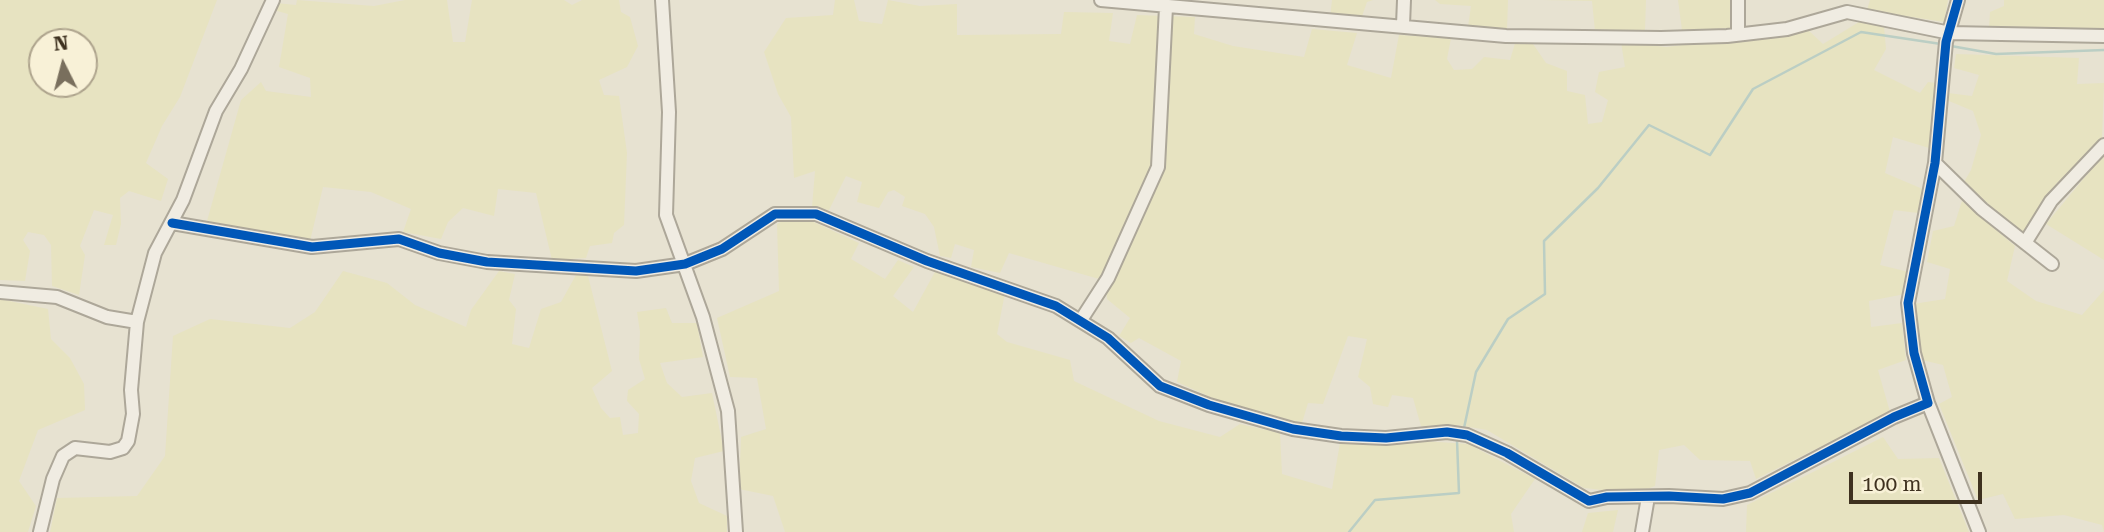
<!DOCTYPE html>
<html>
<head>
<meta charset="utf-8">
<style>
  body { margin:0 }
  #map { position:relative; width:2104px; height:532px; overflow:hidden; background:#e7e2d1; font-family:"Roboto Serif",serif }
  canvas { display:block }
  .north { position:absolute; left:28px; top:28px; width:70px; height:70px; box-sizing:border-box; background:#f8f1d7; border:2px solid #aea48d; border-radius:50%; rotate:354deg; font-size:19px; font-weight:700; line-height:28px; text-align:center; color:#3e311f }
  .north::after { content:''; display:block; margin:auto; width:24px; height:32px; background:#796f5d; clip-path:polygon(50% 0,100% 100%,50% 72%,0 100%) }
  .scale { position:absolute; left:1849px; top:472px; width:133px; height:32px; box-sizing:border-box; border:4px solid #3e311f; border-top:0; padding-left:9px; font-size:21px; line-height:24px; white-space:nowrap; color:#3e311f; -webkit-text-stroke:5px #f8f1d7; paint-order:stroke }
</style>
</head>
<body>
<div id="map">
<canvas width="2104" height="532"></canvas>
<div class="north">N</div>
<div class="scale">100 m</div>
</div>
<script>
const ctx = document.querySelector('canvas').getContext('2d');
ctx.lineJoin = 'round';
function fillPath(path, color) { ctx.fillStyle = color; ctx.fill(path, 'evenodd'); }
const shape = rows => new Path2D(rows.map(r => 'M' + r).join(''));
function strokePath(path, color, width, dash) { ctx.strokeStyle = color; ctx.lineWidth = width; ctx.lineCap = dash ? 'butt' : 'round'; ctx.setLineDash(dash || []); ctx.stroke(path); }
const farmland = shape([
  [0,0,217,0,180,97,162,126,146,163,168,179,161,201,129,191,120,198,121,224,116,245,104,245,113,215,94,210,80,246,85,255,79,295,52,286,51,245,44,235,28,232,23,240,30,251,25,281,0,280],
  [42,42,84,42,84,84,42,84],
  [297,0,374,6,405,0,447,0,453,42,465,42,472,0,564,0,572,5,582,0,619,0,621,12,630,17,638,46,627,67,599,80,604,95,619,96,627,153,624,225,614,233,612,243,590,246,586,258,552,260,536,193,498,189,494,216,463,208,448,222,441,239,403,232,411,209,371,192,323,187,310,241,207,221,241,100,261,82,266,91,311,97,310,78,279,67,288,14,274,10,276,3,296,5],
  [835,0,854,0,859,21,882,24,888,0,920,6,957,4,957,35,1061,34,1064,12,1113,13,1109,41,1130,44,1137,15,1195,17,1194,34,1233,46,1304,57,1312,29,1357,33,1347,65,1391,78,1399,35,1451,38,1447,59,1454,70,1472,69,1484,57,1510,60,1516,40,1531,41,1546,63,1567,71,1567,91,1585,95,1588,124,1602,122,1608,100,1595,92,1599,72,1625,67,1621,42,1666,47,1808,30,1823,44,1859,22,1884,26,1886,49,1874,70,1920,93,1928,82,1937,83,1929,148,1893,137,1885,173,1925,190,1918,213,1894,210,1880,265,1909,272,1905,294,1869,301,1871,327,1902,323,1906,360,1878,370,1890,412,1756,479,1750,461,1700,460,1684,445,1659,450,1655,486,1644,490,1603,490,1584,488,1487,430,1458,425,1421,426,1413,398,1392,395,1388,407,1373,404,1370,387,1358,377,1367,339,1348,336,1323,404,1308,403,1302,423,1224,403,1177,382,1181,361,1139,338,1131,343,1119,336,1130,318,1107,299,1106,281,1009,253,1000,273,971,267,974,250,955,244,951,258,940,256,934,227,925,214,902,206,905,197,894,190,888,192,879,208,857,202,862,182,846,176,829,210,812,207,815,171,794,178,791,117,778,94,764,52,786,18,833,15],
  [1332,0,1373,0,1367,2,1361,19,1330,18],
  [1435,0,1508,0,1507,30,1468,27,1471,6,1440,4],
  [1542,0,1646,0,1645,30,1595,31,1592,1],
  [1678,0,1741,0,1741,28,1682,30],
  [1870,0,1948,0,1944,22,1867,10],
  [2004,0,2104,0,2104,28,1989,29,1990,12,2004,6],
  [1956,54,2079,58,2077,84,2104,83,2102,138,2056,184,2025,237,1964,182,1971,170,1981,135,1973,111,1949,101,1948,93,1972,96,1979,75,1954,68],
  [2104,154,2104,260,2046,224],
  [1962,201,2015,246,2007,281,2036,301,2082,315,2104,290,2104,532,2102,525,2064,515,2015,519,2003,494,1978,500,1939,404,1952,397,1943,365,1922,360,1913,304,1945,299,1950,269,1927,262,1933,231,1954,226],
  [788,218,805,218,859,243,851,259,885,279,898,260,914,267,893,296,913,312,936,270,1005,293,997,334,1007,342,1070,360,1074,381,1159,421,1220,437,1240,424,1280,433,1282,474,1332,489,1340,443,1409,440,1468,444,1535,479,1511,514,1514,532,785,532,773,496,739,489,741,437,766,429,757,378,730,377,717,318,779,291,777,224],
  [343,271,387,283,415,305,466,327,471,310,499,271,515,274,509,300,516,309,512,344,529,348,541,309,561,302,576,275,588,276,612,371,592,388,601,408,610,418,620,417,623,435,638,433,639,414,627,401,628,390,645,379,639,359,640,332,637,312,666,308,672,323,697,323,703,357,660,363,667,383,682,397,712,393,724,451,695,458,691,481,699,503,727,516,727,532,50,532,57,498,137,496,165,456,173,336,210,319,290,328,315,312],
  [0,299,48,309,51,339,70,358,84,384,85,410,38,430,19,481,36,506,28,532,0,532],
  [1883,437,1898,459,1939,458,1969,532,1746,532,1747,505],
  [1618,510,1613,532,1582,532,1588,513]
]);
const stream = shape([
  [1951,46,1996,54,2104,50],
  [1464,428,1476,372,1508,319,1545,294,1544,241,1598,188,1649,125,1710,155,1753,89,1861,32,1941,44],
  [1349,532,1375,500,1459,493,1457,440]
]);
const minor = shape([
  [662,0,669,112,666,215,703,317,728,411,736,532],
  [1101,0,1506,36,1661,38,1727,36,1787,29,1847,12,1950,33,2104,36],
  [1738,0,1738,33],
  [1403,25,1404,0],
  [1935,163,1982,209,2052,264],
  [172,223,312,247,399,239,439,253,487,262,636,271,685,264,722,249,775,214,816,214,927,261,1056,306,1108,338,1160,386,1209,405,1293,429,1341,436,1386,438,1447,432,1467,435,1507,453,1589,501,1607,497,1669,496,1723,499,1750,493,1894,417,1928,403,1914,353,1908,303,1935,163,1946,42,1958,0],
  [2025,243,2051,201,2104,145],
  [0,292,57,297,107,317,137,322],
  [1081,320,1108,278,1158,167,1166,7],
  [1928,403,1979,532],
  [40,532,53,479,63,456,75,448,110,452,123,448,128,441,133,414,131,390,137,322,155,253,183,200,216,111,241,69,273,0],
  [1642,532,1648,497]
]);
const cycleway = shape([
  [172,223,312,247,399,239,439,253,487,262,636,271,685,264,722,249,775,214,816,214,927,261,1056,306,1108,338,1160,386,1209,405,1293,429,1341,436,1386,438,1447,432,1467,435,1507,453,1589,501,1607,497,1669,496,1723,499,1750,493,1894,417,1928,403,1914,353,1908,303,1935,163,1946,42,1958,0]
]);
fillPath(farmland, '#e7e3c1');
strokePath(stream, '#bbcec4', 2.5);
strokePath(minor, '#ada799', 16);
strokePath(minor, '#f0ece2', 12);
strokePath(cycleway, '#0057b8', 9);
</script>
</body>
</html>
